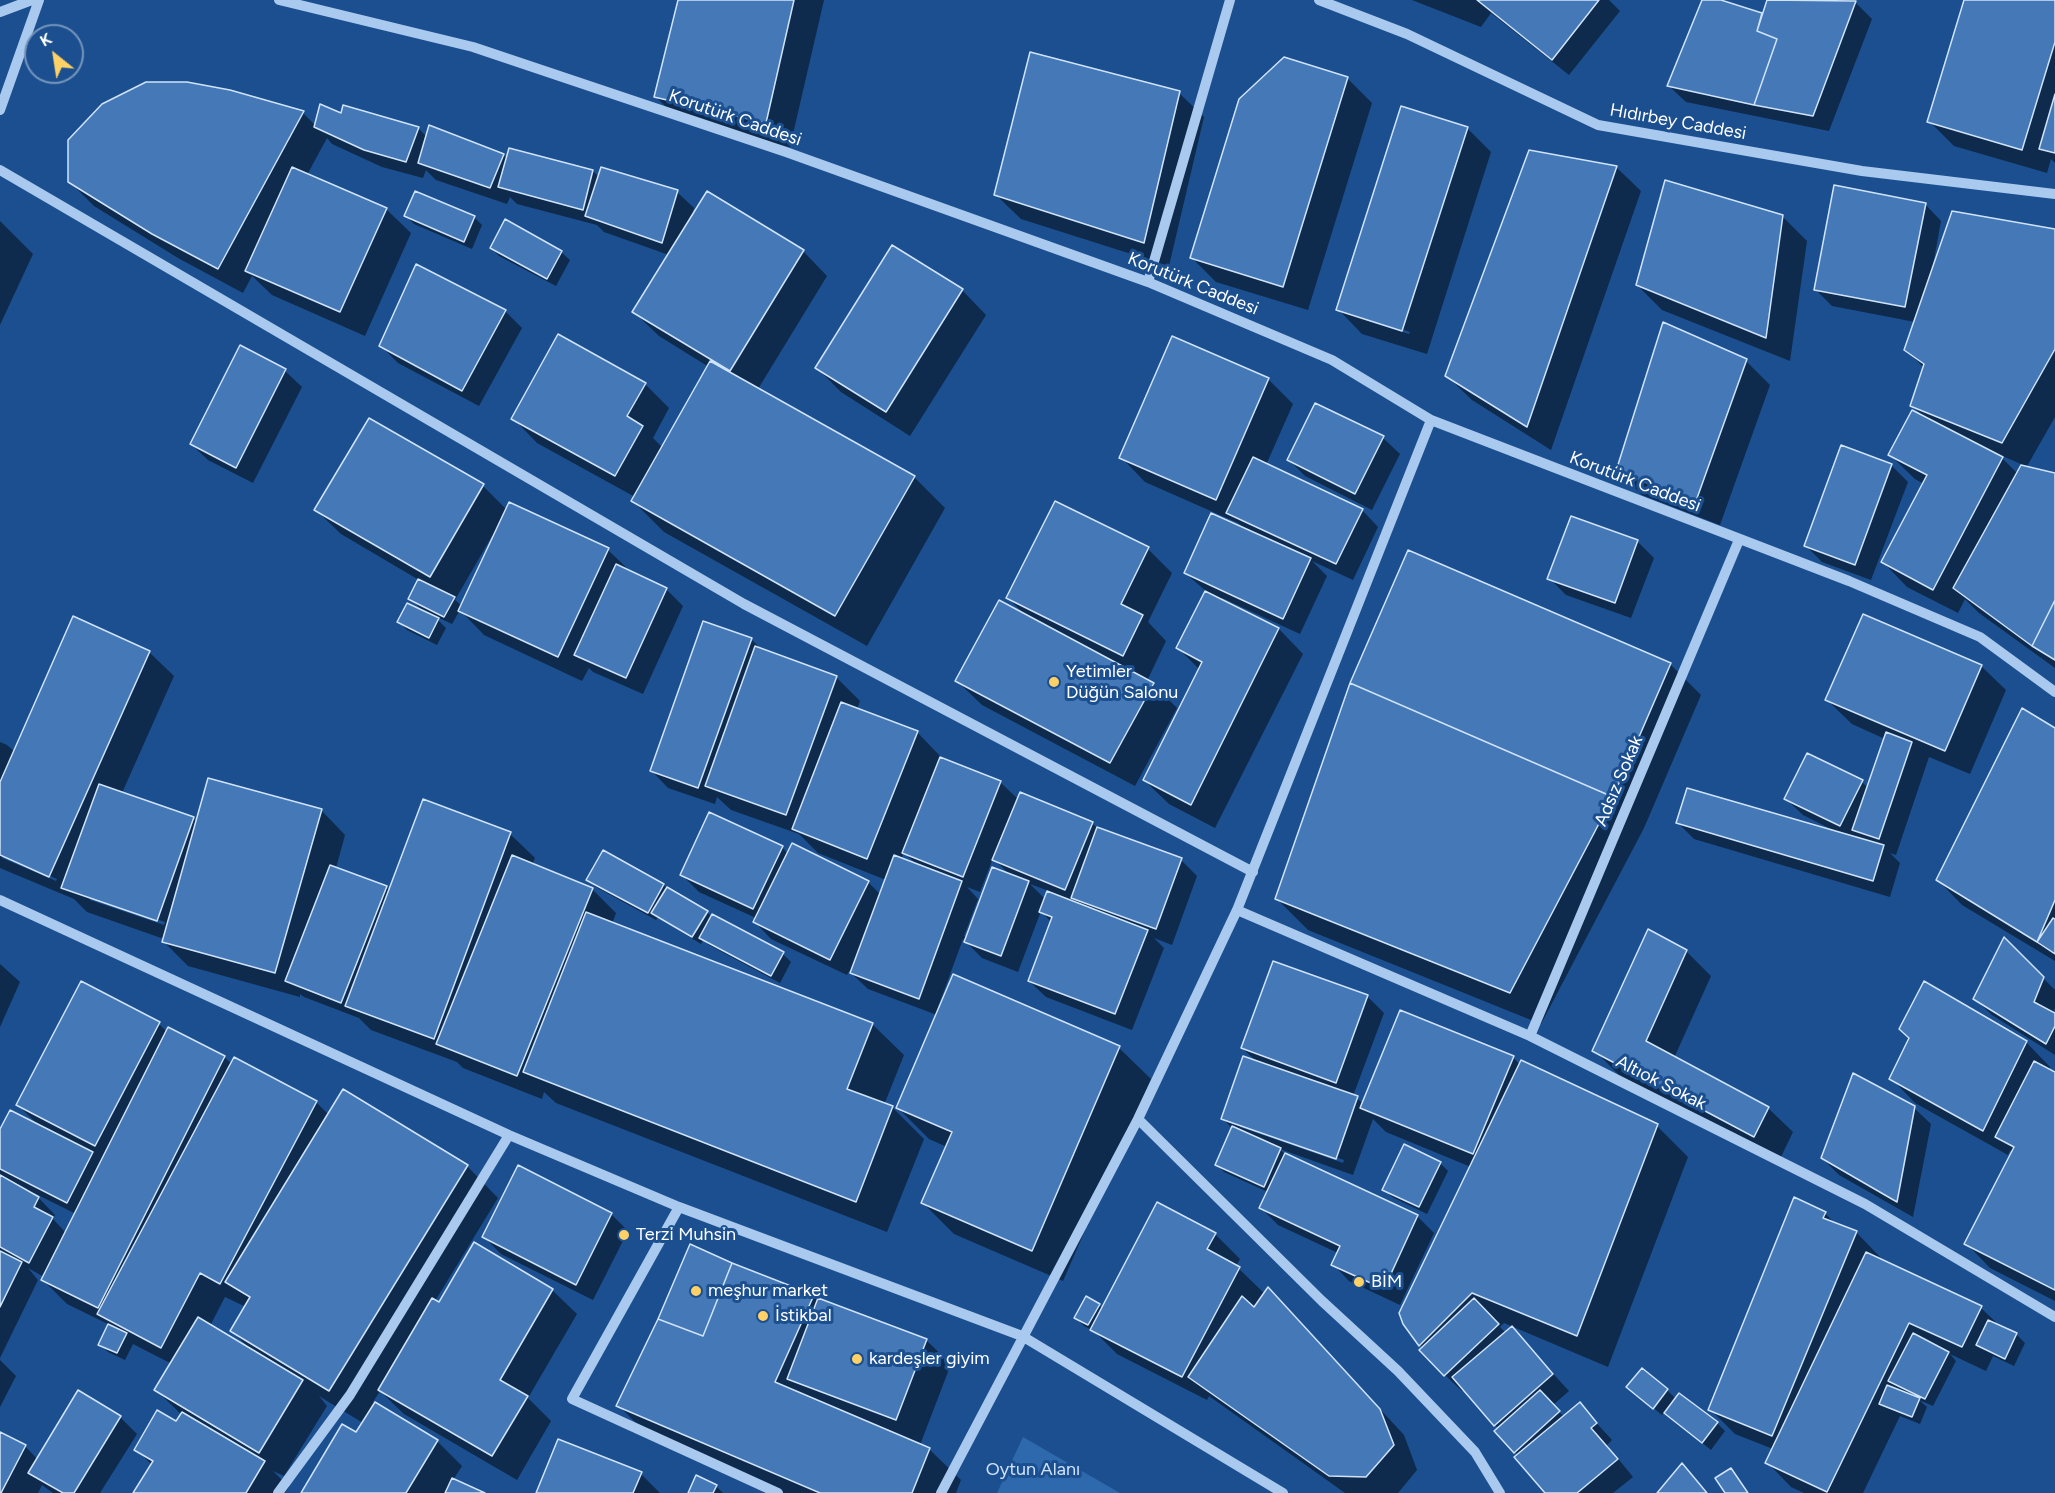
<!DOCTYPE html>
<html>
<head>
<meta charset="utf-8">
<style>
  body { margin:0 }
  #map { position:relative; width:2055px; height:1493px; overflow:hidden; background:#1b4f8f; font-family:Figtree,sans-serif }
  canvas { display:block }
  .north { position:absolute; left:24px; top:24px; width:60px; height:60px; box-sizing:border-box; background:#1b4f8f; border:2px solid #7695bc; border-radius:50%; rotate:330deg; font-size:16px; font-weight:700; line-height:24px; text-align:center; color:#fff }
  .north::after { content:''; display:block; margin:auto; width:21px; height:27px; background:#ffd166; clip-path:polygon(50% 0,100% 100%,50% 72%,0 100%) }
</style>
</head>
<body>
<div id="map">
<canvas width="2055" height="1493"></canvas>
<div class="north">K</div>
</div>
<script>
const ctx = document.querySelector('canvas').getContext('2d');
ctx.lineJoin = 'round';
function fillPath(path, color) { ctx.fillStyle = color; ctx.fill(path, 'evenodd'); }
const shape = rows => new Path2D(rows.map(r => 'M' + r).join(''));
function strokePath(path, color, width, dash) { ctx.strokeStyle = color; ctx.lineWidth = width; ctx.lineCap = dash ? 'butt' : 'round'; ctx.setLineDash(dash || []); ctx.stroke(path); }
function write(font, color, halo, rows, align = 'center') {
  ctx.font = font + ' Figtree,sans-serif'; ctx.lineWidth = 6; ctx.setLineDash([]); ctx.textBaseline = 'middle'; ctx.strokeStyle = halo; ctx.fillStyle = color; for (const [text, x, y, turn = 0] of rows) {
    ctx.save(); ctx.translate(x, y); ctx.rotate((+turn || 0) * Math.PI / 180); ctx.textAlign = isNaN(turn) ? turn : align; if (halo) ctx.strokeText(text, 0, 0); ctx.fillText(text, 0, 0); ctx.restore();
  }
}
const green = shape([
  [1023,1437,1120,1493,997,1493]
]);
const shadow = shape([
  [679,0,824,0,790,147,680,121,655,96],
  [1412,0,1609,0,1620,11,1569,75,1491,13,1481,27],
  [1704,0,1717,0,1763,15,1768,0,1848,0,1855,2,1872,19,1829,131,1686,102,1669,86],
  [1966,0,2055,0,2055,163,2051,159,2047,173,1954,146,1929,121],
  [1347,78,1372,103,1308,310,1216,282,1191,257],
  [1179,93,1204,117,1169,266,1021,219,996,195],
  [303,113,316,126,343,116,418,128,427,137,503,155,508,159,593,171,599,177,677,192,694,208,691,218,803,251,827,276,758,389,914,477,945,508,867,646,664,532,633,501,635,497,537,443,513,418,645,384,669,408,653,438,663,448,709,367,659,336,634,312,669,255,604,232,597,225,517,204,510,197,507,204,436,180,426,170,423,178,382,167,332,144,327,138,307,175,386,209,411,233,365,336,272,295,252,276,243,293,178,258,94,206,69,181],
  [1467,128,1491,152,1427,354,1362,334,1338,309],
  [1365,317,1410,332,1409,334,1365,320],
  [1616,167,1641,191,1551,450,1472,400,1447,376],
  [1925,204,1941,221,1933,265,1935,266,2055,230,2055,417,2026,468,2055,475,2055,668,1979,613,1965,599,1958,613,1907,587,1883,562,1924,484,1915,479,1890,455,1924,417,1912,405,1924,368,1906,349,1915,322,1832,306,1815,289],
  [1998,454,2023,465,2018,474],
  [406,216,474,217,482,225,472,249,414,224],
  [1782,216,1807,241,1790,361,1662,310,1637,285],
  [0,221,33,254,0,325],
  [491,248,561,252,570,260,556,286,499,256],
  [962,290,986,315,910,436,841,392,817,368],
  [505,311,522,328,479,406,398,363,381,346],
  [1173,338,1268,379,1293,404,1266,465,1362,510,1378,527,1353,580,1312,561,1327,576,1300,634,1222,598,1221,601,1279,629,1303,654,1215,828,1169,804,1144,780,1200,670,1178,648,1206,591,1185,573,1245,529,1238,523,1145,482,1121,457],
  [1746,361,1770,385,1720,525,1642,495,1618,471],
  [285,371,302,387,253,483,208,460,191,444],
  [1383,438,1400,454,1372,510,1305,476,1288,459],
  [1842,447,1892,466,1908,482,1871,580,1822,562,1805,545],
  [483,486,507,510,608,550,632,573,666,589,683,606,643,694,593,672,589,668,582,681,484,635,460,610,452,624,433,615,446,628,437,645,407,630,399,622,423,611,410,598,419,580,341,534,316,510],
  [492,536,494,537,462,606,455,600],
  [1637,541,1654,558,1631,618,1566,595,1549,578],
  [1148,549,1172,573,1148,622,1166,641,1147,681,1153,684,1177,708,1135,786,982,705,957,681,1025,615,1008,598],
  [751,639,762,650,836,677,860,701,857,710,917,732,941,757,940,759,1000,782,1019,800,1021,794,1093,824,1098,829,1181,860,1197,876,1172,945,1154,938,1164,948,1132,1030,1046,997,1029,981,1052,923,1041,911,1018,972,982,958,963,939,938,1007,941,1008,954,976,1119,1048,1151,1079,1063,1281,954,1234,922,1202,947,1147,929,1139,898,1108,937,1015,868,989,849,971,847,975,771,939,755,922,756,918,699,892,682,875,782,847,788,854,868,882,881,895,886,880,818,853,799,834,731,810,717,797,715,804,668,788,652,771],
  [904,852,917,865,901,860],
  [993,858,1011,876,967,937,964,936,978,899,967,887,980,892],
  [1030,884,1049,891,1045,899],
  [149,652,174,676,122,793,193,818,197,822,321,810,345,835,336,868,386,887,390,891,510,834,535,858,532,865,592,889,616,913,612,924,872,1024,904,1055,884,1105,892,1107,924,1139,887,1232,556,1103,544,1092,542,1099,463,1068,457,1062,371,1030,359,1018,304,997,300,994,300,997,188,966,163,941,164,939,87,912,74,899,0,868,0,742,7,745,15,752],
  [2,855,57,879,56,881,2,858],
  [90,897,165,922,164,925,90,900],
  [1670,664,1701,695,1644,828,1541,1024,1308,930,1277,899],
  [1981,666,2006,690,1970,774,1929,757,1896,855,1890,853,1900,863,1890,897,1694,839,1678,823,1832,832,1833,830,1803,815,1786,799,1862,782,1868,788,1885,739,1852,724,1827,700],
  [2055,730,2055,961,1962,905,1938,880],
  [588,879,663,885,707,912,712,917,713,916,783,954,791,962,780,983,709,945,703,940,701,944,658,917,656,920,596,887],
  [2005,940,2055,990,2055,1008,2053,1013,2055,1014,2055,1055,1992,1015,1975,999],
  [1686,951,1711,976,1674,1058,1768,1108,1793,1132,1779,1161,1619,1075,1594,1050],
  [0,964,20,982,0,1027],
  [1367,996,1384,1013,1353,1096,1363,1103,1513,1057,1520,1065,1657,1126,1688,1157,1608,1367,1504,1323,1500,1327,1506,1333,1511,1328,1569,1391,1553,1405,1564,1417,1580,1405,1612,1440,1607,1445,1633,1477,1613,1493,1547,1493,1518,1455,1496,1431,1499,1429,1464,1389,1462,1391,1445,1375,1420,1345,1404,1323,1471,1167,1386,1132,1373,1119,1353,1175,1280,1149,1286,1156,1417,1216,1434,1233,1400,1305,1349,1281,1333,1264,1338,1253,1278,1225,1261,1208,1268,1192,1224,1172,1216,1164,1232,1128,1223,1119,1257,1062,1242,1048],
  [1240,1124,1344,1160,1343,1163,1240,1127],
  [159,1024,167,1032,224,1057,232,1064,316,1102,329,1115,467,1166,498,1198,435,1301,439,1304,552,1290,577,1314,528,1398,551,1421,517,1480,404,1414,380,1391,373,1402,437,1441,462,1466,453,1480,482,1493,302,1493,356,1434,363,1423,319,1396,327,1406,284,1476,273,1471,289,1487,285,1493,135,1493,152,1465,136,1449,177,1423,182,1415,156,1390,172,1364,133,1344,125,1360,108,1352,100,1344,110,1325,67,1304,43,1280,44,1277,28,1268,38,1280,0,1358,0,1177,3,1177,0,1175,0,1133,37,1124,18,1105],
  [34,1193,76,1214,66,1233,53,1219,55,1215],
  [225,1297,246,1307,232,1331,249,1348,210,1326],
  [2026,1042,2050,1067,2049,1070,2055,1074,2055,1301,1990,1268,1966,1243,2012,1153,2010,1150,2008,1155,1915,1103,1891,1078],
  [1914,1108,1931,1124,1913,1217,1839,1175,1822,1158],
  [1440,1163,1448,1171,1427,1214,1392,1197,1384,1189],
  [1158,1204,1215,1234,1240,1259,1236,1266,1265,1294,1292,1314,1404,1435,1417,1470,1398,1493,1345,1493,1209,1396,1207,1400,1117,1354,1094,1331,1084,1326,1076,1318,1099,1305,1103,1309],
  [1825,1213,1836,1225,1856,1232,1880,1257,1879,1259,1981,1308,2001,1327,2017,1335,2025,1343,2014,1366,1993,1356,1986,1371,1950,1354,1956,1361,1933,1406,1919,1400,1927,1407,1920,1424,1900,1416,1863,1493,1804,1493,1791,1487,1767,1462,1773,1449,1735,1434,1710,1409],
  [611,1214,628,1231,593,1300,501,1254,484,1237],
  [732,1264,814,1296,818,1301,926,1340,951,1364,920,1445,929,1449,961,1480,956,1493,781,1493,650,1437,618,1405,660,1319],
  [0,1360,16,1376,0,1407],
  [1628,1387,1667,1390,1676,1399,1717,1423,1725,1431,1711,1450,1664,1412,1662,1415],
  [120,1417,137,1434,100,1493,53,1493,42,1485,38,1493,0,1493,0,1434,25,1446,38,1460],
  [641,1474,660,1493,537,1493],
  [716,1486,723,1493,689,1493]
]);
const building = shape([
  [678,0,794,0,766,123,654,97,678,0],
  [1477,0,1599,0,1552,60,1477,0],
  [1702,0,1721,0,1762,13,1757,31,1777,39,1754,105,1667,86,1702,0],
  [1767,0,1856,1,1813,116,1754,105,1777,39,1757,31,1767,0],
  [1964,0,2055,0,2055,42,2022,150,1927,122,1964,0],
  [1030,52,1180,91,1144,243,994,195,1030,52],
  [1284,57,1348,77,1283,287,1190,258,1239,99,1284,57],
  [146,82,187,82,230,90,304,111,218,269,152,234,68,182,68,140,102,104,146,82],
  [2055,94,2055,153,2039,149,2055,94],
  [320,104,341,113,343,105,419,127,406,162,364,150,314,127,320,104],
  [1401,106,1468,127,1402,331,1336,310,1401,106],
  [429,125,504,154,490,188,418,163,429,125],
  [509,148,593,170,583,210,498,187,509,148],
  [1529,150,1617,166,1527,427,1445,376,1529,150],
  [292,167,387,208,340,312,245,271,292,167],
  [601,167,678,190,662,243,585,216,601,167],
  [1665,180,1783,215,1766,338,1636,285,1665,180],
  [1834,185,1926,203,1905,307,1814,290,1834,185],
  [415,191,475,216,464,242,404,216,415,191],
  [707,191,804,250,730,371,632,312,707,191],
  [1952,211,2055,229,2055,349,2002,443,1910,406,1924,364,1904,350,1952,211],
  [505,219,562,251,547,279,490,248,505,219],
  [892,245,963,289,886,412,815,368,892,245],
  [416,264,506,310,462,391,379,346,416,264],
  [1663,322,1747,359,1696,501,1616,471,1663,322],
  [558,334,646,383,627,416,643,426,615,476,511,419,558,334],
  [1172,336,1269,378,1216,500,1119,458,1172,336],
  [240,345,286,369,236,468,190,444,240,345],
  [710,361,915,476,835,616,631,501,710,361],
  [1315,403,1384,436,1355,494,1287,460,1315,403],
  [1912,410,2003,457,1933,590,1881,562,1927,475,1888,455,1912,410],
  [369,418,484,484,430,577,314,510,369,418],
  [1841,445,1892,464,1855,565,1804,546,1841,445],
  [1253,457,1363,509,1336,564,1226,513,1253,457],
  [2021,465,2055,473,2055,600,2032,646,1953,588,2021,465],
  [1055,501,1149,547,1121,604,1143,615,1123,656,1006,598,1055,501],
  [509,502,609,548,558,657,458,611,509,502],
  [1211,513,1311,558,1283,619,1184,573,1211,513],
  [1571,516,1638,540,1615,603,1547,579,1571,516],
  [1408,550,1671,663,1613,797,1350,683,1408,550],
  [616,564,667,588,626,678,574,655,616,564],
  [418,579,455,597,444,617,408,599,418,579],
  [1205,591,1279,628,1191,805,1143,780,1202,662,1176,648,1205,591],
  [999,600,1154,683,1110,763,955,681,999,600],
  [2055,600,2055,660,2032,646,2055,600],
  [407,603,439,618,429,638,397,622,407,603],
  [1863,614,1982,665,1945,751,1825,700,1863,614],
  [73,616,150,651,49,877,0,855,0,782,73,616],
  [703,621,752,638,698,788,650,771,703,621],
  [755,646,837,676,786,815,705,786,755,646],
  [1350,683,1613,797,1510,993,1275,899,1350,683],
  [841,702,918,731,867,859,792,829,841,702],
  [2022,708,2055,728,2055,900,2037,942,1936,880,2022,708],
  [1886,732,1912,742,1879,839,1852,830,1886,732],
  [1807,753,1863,780,1840,826,1784,799,1807,753],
  [940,757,1001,781,963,877,902,853,940,757],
  [208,778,322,809,275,973,162,942,208,778],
  [99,784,194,817,157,921,61,888,99,784],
  [1687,788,1884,845,1873,881,1676,823,1687,788],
  [1020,792,1093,822,1065,890,992,860,1020,792],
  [423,799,511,832,434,1039,345,1006,423,799],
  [709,812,783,846,753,909,680,875,709,812],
  [1097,827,1182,858,1156,929,1071,898,1097,827],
  [792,843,869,881,830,960,753,922,792,843],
  [603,850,664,884,648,913,586,880,603,850],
  [512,855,593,888,517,1076,436,1044,512,855],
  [894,855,962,881,919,999,850,973,894,855],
  [330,865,387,886,341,1003,285,981,330,865],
  [992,867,1029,881,1001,956,964,942,992,867],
  [667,887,708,911,692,937,651,913,667,887],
  [1047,891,1148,930,1115,1014,1028,981,1052,917,1039,912,1047,891],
  [586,912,873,1023,847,1089,893,1106,856,1202,523,1072,586,912],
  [712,914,784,952,771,976,699,938,712,914],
  [2053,918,2055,919,2055,954,2037,942,2053,918],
  [1648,929,1687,950,1646,1041,1769,1107,1754,1137,1592,1051,1648,929],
  [2004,937,2044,977,2034,1002,2055,1013,2055,1026,2046,1044,1973,999,2004,937],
  [1273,961,1368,995,1336,1083,1241,1048,1273,961],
  [953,974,1120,1046,1032,1251,921,1203,952,1132,896,1108,953,974],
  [81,981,160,1022,95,1146,16,1105,81,981],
  [1924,981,2027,1041,1983,1131,1889,1079,1909,1038,1899,1029,1924,981],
  [1400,1010,1514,1056,1473,1154,1360,1108,1400,1010],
  [168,1027,225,1056,98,1308,41,1280,168,1027],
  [1243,1056,1358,1096,1336,1159,1221,1119,1243,1056],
  [234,1057,317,1101,220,1284,200,1273,161,1348,97,1314,234,1057],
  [1521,1060,1658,1124,1577,1336,1472,1293,1419,1346,1403,1324,1399,1313,1521,1060],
  [2034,1061,2055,1072,2055,1290,1964,1244,2014,1147,1995,1137,2034,1061],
  [1853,1073,1915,1106,1897,1202,1821,1158,1853,1073],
  [343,1089,468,1165,329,1391,230,1331,250,1297,225,1282,343,1089],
  [10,1110,93,1152,67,1203,0,1169,0,1129,10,1110],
  [1232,1126,1281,1148,1264,1187,1215,1165,1232,1126],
  [1404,1144,1441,1162,1419,1207,1382,1190,1404,1144],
  [1285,1153,1418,1215,1384,1289,1331,1265,1340,1246,1259,1208,1285,1153],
  [518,1165,612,1213,576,1285,482,1237,518,1165],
  [0,1175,39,1197,34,1207,53,1217,29,1263,0,1247,0,1175],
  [1794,1197,1826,1212,1823,1218,1857,1231,1772,1436,1708,1410,1794,1197],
  [1157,1202,1216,1233,1207,1249,1240,1267,1182,1377,1090,1330,1157,1202],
  [474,1242,553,1289,500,1380,528,1396,492,1456,378,1390,432,1298,439,1302,474,1242],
  [690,1244,732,1263,703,1336,658,1319,690,1244],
  [0,1251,22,1262,0,1307,0,1251],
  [1866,1252,1982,1306,1962,1347,1909,1323,1827,1492,1765,1463,1866,1252],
  [732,1263,814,1295,775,1382,930,1448,912,1493,820,1493,616,1406,658,1319,703,1336,732,1263],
  [1268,1287,1380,1409,1394,1445,1366,1477,1329,1476,1188,1377,1242,1296,1254,1307,1268,1287],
  [1086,1296,1100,1304,1088,1325,1074,1318,1086,1296],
  [818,1298,927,1339,896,1420,787,1379,818,1298],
  [1474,1298,1499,1324,1444,1376,1419,1350,1474,1298],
  [198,1317,303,1380,259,1453,154,1390,198,1317],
  [1988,1320,2017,1333,2005,1359,1976,1345,1988,1320],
  [108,1324,127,1333,117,1353,98,1345,108,1324],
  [1512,1326,1553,1374,1494,1426,1452,1377,1512,1326],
  [1913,1333,1949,1352,1925,1399,1888,1381,1913,1333],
  [1642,1368,1668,1389,1653,1409,1626,1387,1642,1368],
  [1887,1385,1920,1398,1912,1417,1879,1404,1887,1385],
  [78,1390,121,1416,74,1493,63,1493,28,1473,78,1390],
  [1540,1390,1560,1411,1514,1453,1494,1431,1540,1390],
  [1679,1393,1718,1422,1702,1443,1664,1413,1679,1393],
  [375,1402,438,1440,406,1493,301,1493,342,1424,356,1432,375,1402],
  [1580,1402,1597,1423,1591,1428,1618,1459,1577,1493,1545,1493,1514,1457,1580,1402],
  [157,1410,176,1421,182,1412,265,1461,246,1493,133,1493,153,1461,134,1450,157,1410],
  [0,1432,26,1445,1,1493,0,1493,0,1432],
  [558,1439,642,1472,633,1493,536,1493,558,1439],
  [1682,1463,1707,1493,1657,1493,1682,1463],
  [1731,1468,1748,1493,1725,1493,1715,1478,1731,1468],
  [696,1475,717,1485,713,1493,688,1493,696,1475],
  [452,1478,485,1493,445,1493,452,1478]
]);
const minor = shape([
  [279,0,473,47,786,152,1148,282,1332,360,1431,420,1849,581,1980,637,2055,692],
  [1319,0,1407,34,1598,125,1862,171,2055,194],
  [0,12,32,0],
  [0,110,39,0],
  [0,170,744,604,1253,872],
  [1148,282,1230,0],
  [0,900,509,1135,679,1207,1022,1336,1283,1493],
  [1237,910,1530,1036,1865,1204,2055,1317],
  [1530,1036,1739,540],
  [1138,1119,1322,1301,1398,1371,1475,1452,1500,1493],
  [679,1207,572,1399,778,1493],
  [278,1493,350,1395,509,1135],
  [941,1493,1138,1119,1237,910,1431,420]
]);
const markers = [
  [1054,682,6,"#ffd166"],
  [624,1235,6,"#ffd166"],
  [1359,1282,6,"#ffd166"],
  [696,1291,6,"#ffd166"],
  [763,1316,6,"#ffd166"],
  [857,1359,6,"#ffd166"]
];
const streetNames = [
  ["Korutürk Caddesi",735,118,19],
  ["Hıdırbey Caddesi",1678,122,10],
  ["Korutürk Caddesi",1193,284,22],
  ["Korutürk Caddesi",1635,482,21],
  ["Adsız Sokak",1619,781,-67],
  ["Altıok Sokak",1661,1083,27]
];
const poiNames = [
  ["Yetimler",1066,672],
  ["Düğün Salonu",1066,693],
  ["Terzi Muhsin",636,1235],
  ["BİM",1371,1282],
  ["meşhur market",708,1291],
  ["İstikbal",775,1316],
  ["kardeşler giyim",869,1359]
];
const parkNames = [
  ["Oytun Alanı",1033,1470]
];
fillPath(green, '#2e69ad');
fillPath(shadow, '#0007');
fillPath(building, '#4478b7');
strokePath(building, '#cfe3fa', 1.5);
strokePath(minor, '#a9c9ee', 10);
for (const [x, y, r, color] of markers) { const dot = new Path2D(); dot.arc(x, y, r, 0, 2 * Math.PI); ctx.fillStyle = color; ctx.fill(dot); strokePath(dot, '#1b4f8f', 2); }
write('18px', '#fff', '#1b4f8f', streetNames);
write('18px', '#fff', '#1b4f8f', poiNames, 'left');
write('18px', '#cfe3fa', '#1b4f8f', parkNames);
</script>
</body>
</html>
